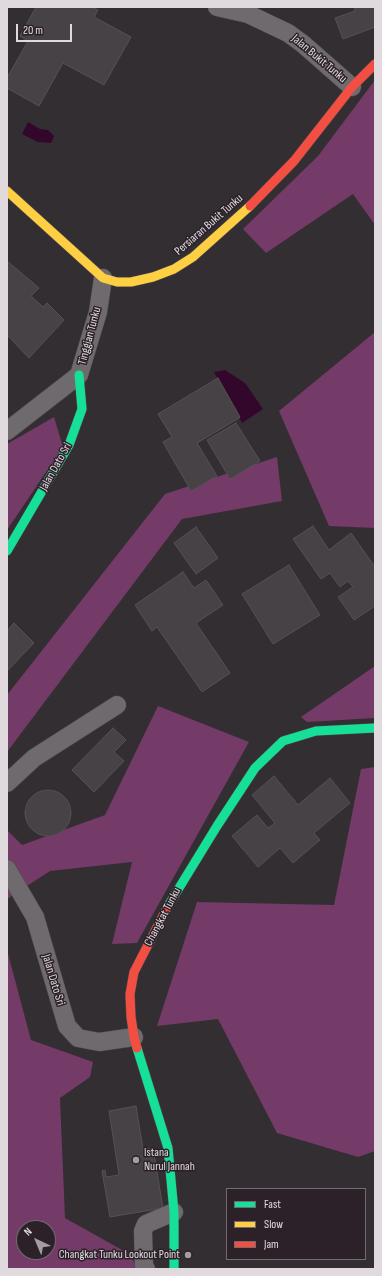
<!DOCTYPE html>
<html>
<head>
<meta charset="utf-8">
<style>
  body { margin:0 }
  #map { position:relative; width:382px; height:1276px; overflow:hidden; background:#332e32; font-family:"Sofia Sans Condensed",sans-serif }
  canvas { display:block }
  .frame { position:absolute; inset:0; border:8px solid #e0d9de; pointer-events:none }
  .legend { position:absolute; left:226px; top:1188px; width:140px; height:72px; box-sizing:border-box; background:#2c2129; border:1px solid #746b71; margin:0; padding:5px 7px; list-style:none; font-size:12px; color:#e0d9de }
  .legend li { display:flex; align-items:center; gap:8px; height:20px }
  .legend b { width:20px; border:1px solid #746b71 }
  .north { position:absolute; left:16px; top:1220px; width:40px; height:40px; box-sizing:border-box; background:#2c2129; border:1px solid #746b71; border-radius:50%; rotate:316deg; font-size:11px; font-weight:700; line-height:16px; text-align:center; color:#e0d9de }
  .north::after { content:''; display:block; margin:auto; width:14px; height:18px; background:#a39da2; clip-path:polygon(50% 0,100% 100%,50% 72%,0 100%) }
  .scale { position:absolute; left:16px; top:24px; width:56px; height:18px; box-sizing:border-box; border:2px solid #e0d9de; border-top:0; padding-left:5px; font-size:12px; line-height:14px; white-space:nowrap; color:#e0d9de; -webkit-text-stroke:3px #2c2129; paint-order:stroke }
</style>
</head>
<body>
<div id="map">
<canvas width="382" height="1276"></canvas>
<div class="frame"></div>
<ul class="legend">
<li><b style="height:5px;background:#16e098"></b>Fast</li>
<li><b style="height:5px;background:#ffcf43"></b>Slow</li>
<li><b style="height:5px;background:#f24e42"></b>Jam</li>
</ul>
<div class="north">N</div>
<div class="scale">20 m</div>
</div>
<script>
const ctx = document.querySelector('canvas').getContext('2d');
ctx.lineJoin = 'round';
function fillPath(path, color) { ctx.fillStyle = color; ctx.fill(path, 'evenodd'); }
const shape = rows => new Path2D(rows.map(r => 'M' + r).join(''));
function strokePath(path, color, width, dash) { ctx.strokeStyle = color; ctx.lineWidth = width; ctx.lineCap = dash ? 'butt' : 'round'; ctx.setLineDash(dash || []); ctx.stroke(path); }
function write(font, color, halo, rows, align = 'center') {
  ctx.font = font + ' "Sofia Sans Condensed",sans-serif'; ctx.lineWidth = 3; ctx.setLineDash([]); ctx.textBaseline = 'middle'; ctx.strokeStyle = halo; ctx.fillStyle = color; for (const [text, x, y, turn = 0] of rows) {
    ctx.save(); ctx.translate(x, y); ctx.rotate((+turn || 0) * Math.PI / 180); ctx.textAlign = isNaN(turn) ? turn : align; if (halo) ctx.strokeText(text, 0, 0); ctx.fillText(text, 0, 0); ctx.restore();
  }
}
const forest = shape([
  [375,80,375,225,353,194,266,253,243,229,318,156],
  [375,332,375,528,329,526,279,411],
  [54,417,63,447,7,530,7,444],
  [277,457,282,501,182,519,7,752,7,695,165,494],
  [375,666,375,718,307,722,301,717],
  [158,706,249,742,137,943,112,944,132,862,50,871,7,899,7,830,22,845,105,815],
  [375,767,375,1151,358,1157,277,1133,218,1019,157,1026,197,902,334,905,361,769],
  [7,950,31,1040,93,1062,90,1077,60,1098,65,1218,131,1255,137,1269,7,1269],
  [24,1228,48,1228,48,1252,24,1252]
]);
const water = shape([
  [28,122,40,129,48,130,54,136,51,143,38,142,22,134],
  [225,370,245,383,263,409,242,423,214,372]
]);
const building = shape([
  [36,7,92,7,98,10,94,17,131,37,104,85,63,63,39,106,7,88,7,78,28,41,20,36,36,7],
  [354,7,375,7,375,27,343,39,335,18,355,11,354,7],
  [7,261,39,288,31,296,43,307,47,303,64,320,29,358,7,335,7,261],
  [218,378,240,417,239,418,197,443,217,476,191,491,163,442,172,437,158,414,218,378],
  [236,423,260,461,230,479,207,440,236,423],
  [313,526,329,550,351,533,375,567,375,606,354,620,338,597,353,587,348,581,340,587,330,573,321,579,293,539,313,526],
  [196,527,218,558,196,574,174,543,196,527],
  [289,565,320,615,273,644,242,594,289,565],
  [183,572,194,588,206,580,223,605,196,623,230,673,202,692,157,627,152,631,135,605,183,572],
  [14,623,34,643,7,671,7,631,14,623],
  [113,728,126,740,114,752,124,761,94,792,72,770,113,728],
  [274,776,298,805,330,778,350,803,314,833,320,840,293,863,280,848,258,867,232,836,257,815,268,828,275,823,252,795,274,776],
  '25 813a23 23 0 1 1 46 0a23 23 0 1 1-46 0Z',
  [136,1106,143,1149,153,1148,163,1208,110,1217,102,1171,105,1170,106,1177,119,1175,109,1111,136,1106]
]);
const street = shape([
  [217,7,248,14,288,33,303,44,352,87],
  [7,431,79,375,98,312,103,278],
  [7,783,34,758,117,705],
  [7,869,35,917,67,1026,78,1038,99,1042,134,1037],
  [146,1269,144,1266,143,1231,146,1224,174,1212]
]);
const fast = shape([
  [7,551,69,445,82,409,79,375],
  [168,906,217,826,255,768,283,741,316,731,375,728],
  [137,1048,168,1148,174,1212,174,1269]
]);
const slow = shape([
  [7,191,103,278,117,282,131,282,153,277,174,269,193,257,250,206]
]);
const jam = shape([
  [250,206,294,161,352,87,375,64],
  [137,1048,134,1037,131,1017,130,994,134,972,168,906]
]);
const markers = [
  [136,1160,4,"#a39da2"],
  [188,1255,4,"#a39da2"]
];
const streetNames = [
  ["Jalan Bukit Tunku",319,59,40],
  ["Persiaran Bukit Tunku",209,225,-41],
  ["Tinggian Tunku",90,336,-75],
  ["Jalan Dato Sri",56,467,-61],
  ["Changkat Tunku",163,917,-62],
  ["Jalan Dato Sri",53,980,73]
];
const poiNames = [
  ["Istana",144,1153],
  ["Nurul Jannah",144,1167],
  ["Changkat Tunku Lookout Point",180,1255,"right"]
];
fillPath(forest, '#743a68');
fillPath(water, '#33072c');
fillPath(building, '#474246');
strokePath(building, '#565155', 1);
strokePath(street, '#4e494d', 19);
strokePath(fast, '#4e494d', 10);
strokePath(slow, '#4e494d', 10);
strokePath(jam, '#4e494d', 10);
strokePath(street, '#6e6a6d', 18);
strokePath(fast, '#16e098', 9);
strokePath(slow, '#ffcf43', 9);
strokePath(jam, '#f24e42', 9);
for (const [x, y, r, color] of markers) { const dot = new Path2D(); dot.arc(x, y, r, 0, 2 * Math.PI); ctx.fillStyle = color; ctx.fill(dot); strokePath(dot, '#2c2129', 1.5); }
write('12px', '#e0d9de', '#2c2129', streetNames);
write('12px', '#e0d9de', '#2c2129', poiNames, 'left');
</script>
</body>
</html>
